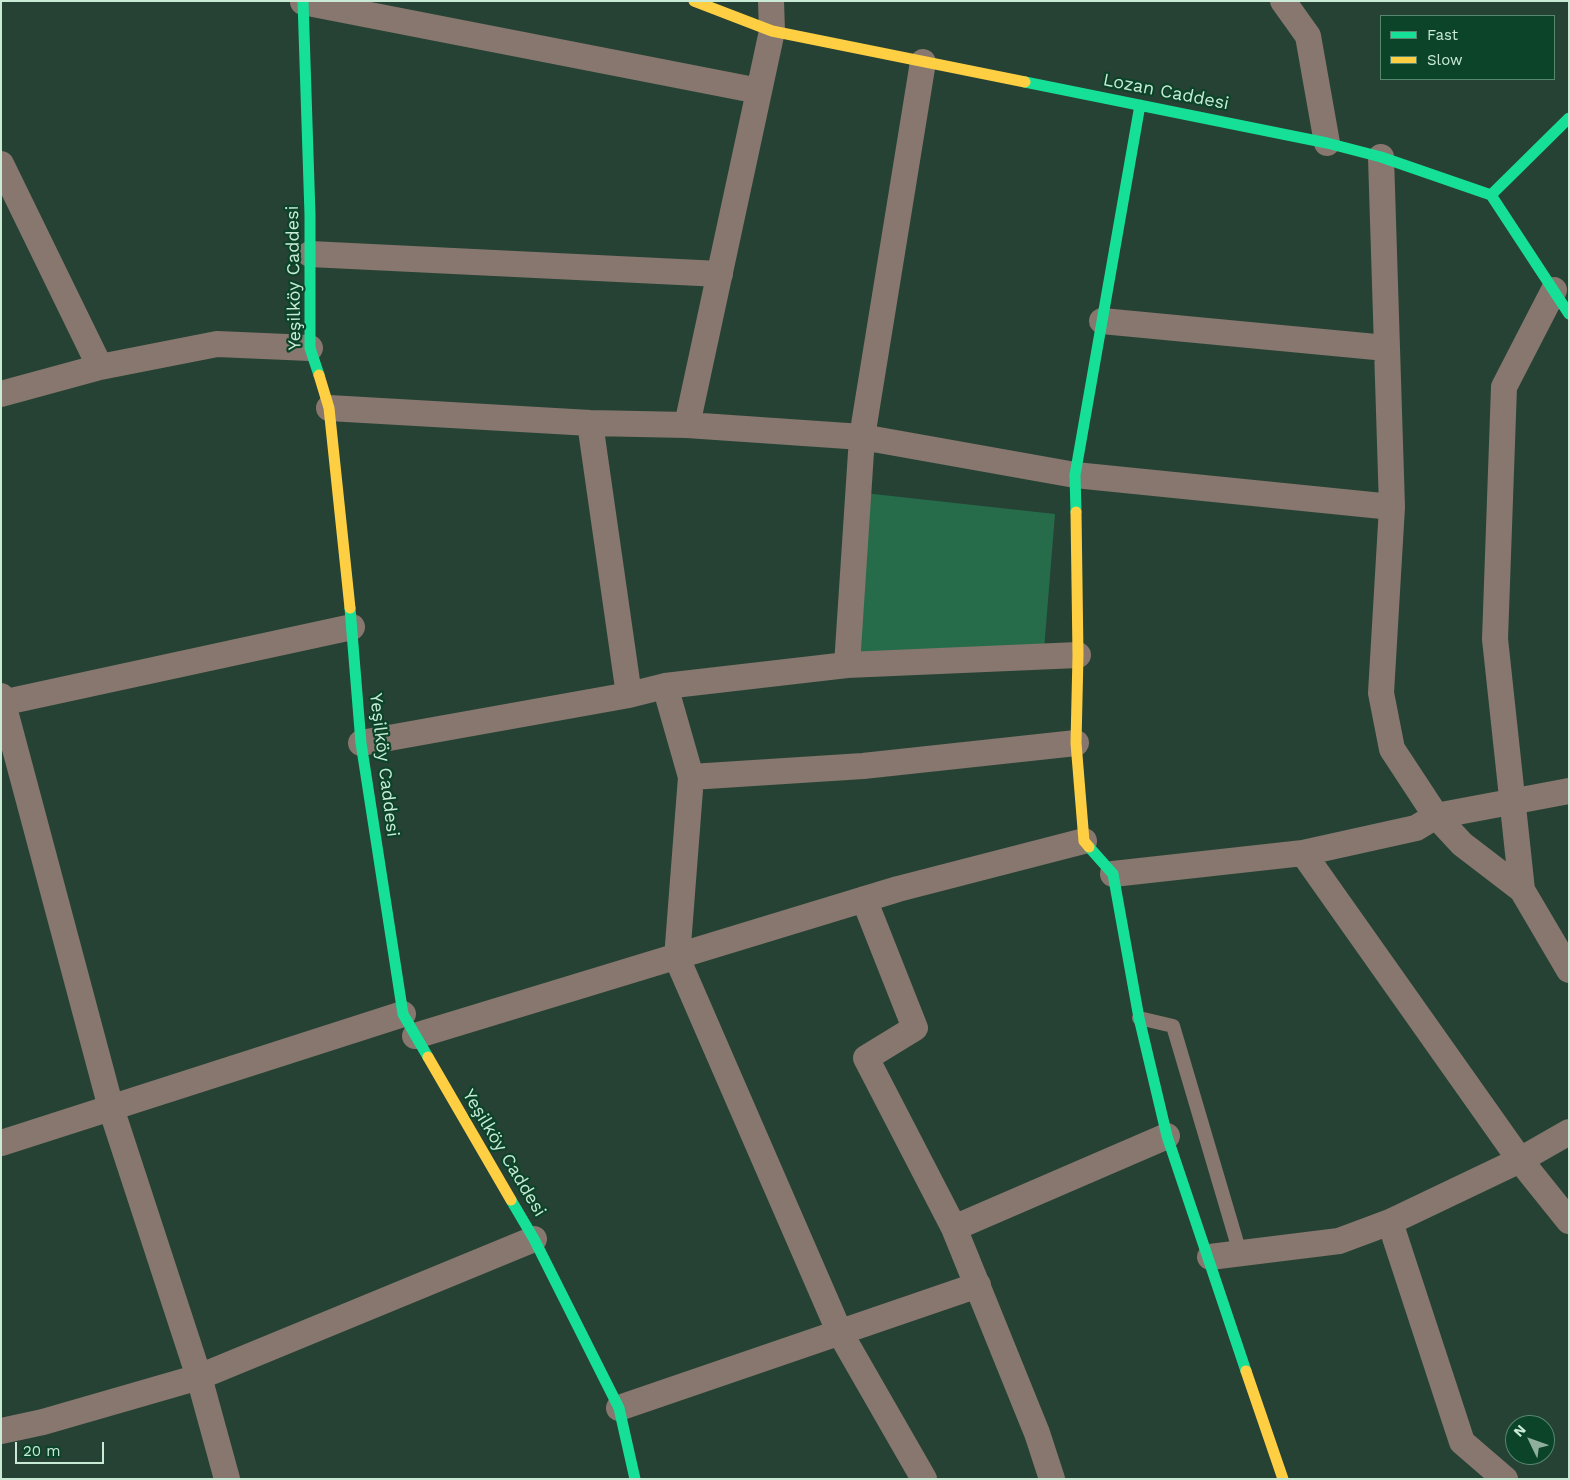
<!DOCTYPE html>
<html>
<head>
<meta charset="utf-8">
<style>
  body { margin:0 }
  #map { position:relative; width:1570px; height:1480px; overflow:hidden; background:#264234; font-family:"Work Sans",sans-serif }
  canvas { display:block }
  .frame { position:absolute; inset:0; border:2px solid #c9ebd6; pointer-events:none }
  .legend { position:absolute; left:1380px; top:15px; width:175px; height:65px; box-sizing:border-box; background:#0b4429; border:1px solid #57876e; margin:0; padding:6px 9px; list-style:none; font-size:15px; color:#c9ebd6 }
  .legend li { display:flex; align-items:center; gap:10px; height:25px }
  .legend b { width:25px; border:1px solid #57876e }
  .north { position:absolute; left:1505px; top:1415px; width:50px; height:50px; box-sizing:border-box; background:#0b4429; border:1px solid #57876e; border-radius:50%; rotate:312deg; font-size:14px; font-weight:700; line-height:20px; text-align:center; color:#c9ebd6 }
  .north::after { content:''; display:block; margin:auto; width:18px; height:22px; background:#90b09d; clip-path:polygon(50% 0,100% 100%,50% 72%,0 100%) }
  .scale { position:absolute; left:15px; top:1442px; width:89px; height:22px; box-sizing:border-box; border:2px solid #c9ebd6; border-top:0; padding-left:6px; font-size:15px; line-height:18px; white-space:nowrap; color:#c9ebd6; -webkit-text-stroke:4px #0b4429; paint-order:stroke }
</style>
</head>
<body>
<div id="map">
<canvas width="1570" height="1480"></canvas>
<div class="frame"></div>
<ul class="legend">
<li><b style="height:6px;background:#16e098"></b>Fast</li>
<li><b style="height:6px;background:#ffcf43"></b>Slow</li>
</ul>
<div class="north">N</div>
<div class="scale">20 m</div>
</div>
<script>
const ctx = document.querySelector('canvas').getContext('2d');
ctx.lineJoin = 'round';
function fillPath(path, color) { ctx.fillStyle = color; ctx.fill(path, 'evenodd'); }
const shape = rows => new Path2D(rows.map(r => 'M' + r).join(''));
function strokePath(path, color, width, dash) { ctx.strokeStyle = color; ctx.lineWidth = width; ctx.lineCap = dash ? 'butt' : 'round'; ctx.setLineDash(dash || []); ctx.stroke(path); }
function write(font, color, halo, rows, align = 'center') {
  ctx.font = font + ' "Work Sans",sans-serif'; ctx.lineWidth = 4.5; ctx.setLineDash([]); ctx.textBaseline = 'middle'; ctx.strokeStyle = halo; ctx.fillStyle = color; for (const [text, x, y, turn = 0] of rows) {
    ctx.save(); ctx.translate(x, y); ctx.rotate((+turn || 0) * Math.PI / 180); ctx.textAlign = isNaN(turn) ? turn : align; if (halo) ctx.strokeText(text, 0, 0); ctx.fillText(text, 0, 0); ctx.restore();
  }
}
const green = shape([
  [864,493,1055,514,1044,650,857,661]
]);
const lane = shape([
  [1139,1018,1173,1026,1240,1253]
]);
const street = shape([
  [1283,1,1308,36,1327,143],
  [303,2,759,91],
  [1381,157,1392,507,1381,693,1392,749,1436,816,1462,844,1522,890,1569,970],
  [1,164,100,367],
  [310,254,720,274],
  [1102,321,1386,348],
  [1,394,100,367,217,344,310,348],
  [329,408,590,423,687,425,862,437,1075,475,1392,507],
  [590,423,629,695],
  [687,425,772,31,771,1],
  [847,665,862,437,923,62],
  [665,686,691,777,677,958,839,1331,924,1479],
  [1,696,111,1108,199,1377,227,1479],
  [1,703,352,627],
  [361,743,629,695,665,686,847,665,1078,655],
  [691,777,863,766,1076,743],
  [1303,853,1520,1160,1569,1221],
  [1113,874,1303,853,1416,828,1436,816,1569,791],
  [1522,890,1495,639,1504,387,1554,290],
  [864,899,915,1028,866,1058,954,1228,1037,1433,1052,1479],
  [415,1036,898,889,1084,841],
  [1,1143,403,1014],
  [1390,1222,1462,1442,1505,1479],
  [954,1228,1167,1136],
  [1210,1257,1339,1241,1390,1222,1520,1160,1569,1132],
  [619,1408,978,1285],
  [1,1431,43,1422,199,1377,534,1239]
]);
const fast = shape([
  [303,1,310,215,310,348,319,375],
  [1025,82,1327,143,1381,157,1491,195,1569,314],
  [1491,195,1569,118],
  [1076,512,1075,475,1140,105],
  [350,608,361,743,403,1014,428,1057],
  [1089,847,1113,874,1139,1018,1167,1136,1246,1371],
  [511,1200,534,1239,619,1408,635,1479]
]);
const slow = shape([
  [694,1,772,31,1025,82],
  [319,375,329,408,350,608],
  [1076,512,1078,655,1076,743,1084,841,1089,847],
  [428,1057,511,1200],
  [1246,1371,1283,1479]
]);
const streetNames = [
  ["Lozan Caddesi",1166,92,11],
  ["Yeşilköy Caddesi",294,278,-91],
  ["Yeşilköy Caddesi",384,765,83],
  ["Yeşilköy Caddesi",504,1153,59]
];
fillPath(green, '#266c4a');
strokePath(lane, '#87776e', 14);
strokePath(street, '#87776e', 26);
strokePath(fast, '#16e098', 11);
strokePath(slow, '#ffcf43', 11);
write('18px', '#c9ebd6', '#0b4429', streetNames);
</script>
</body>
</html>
